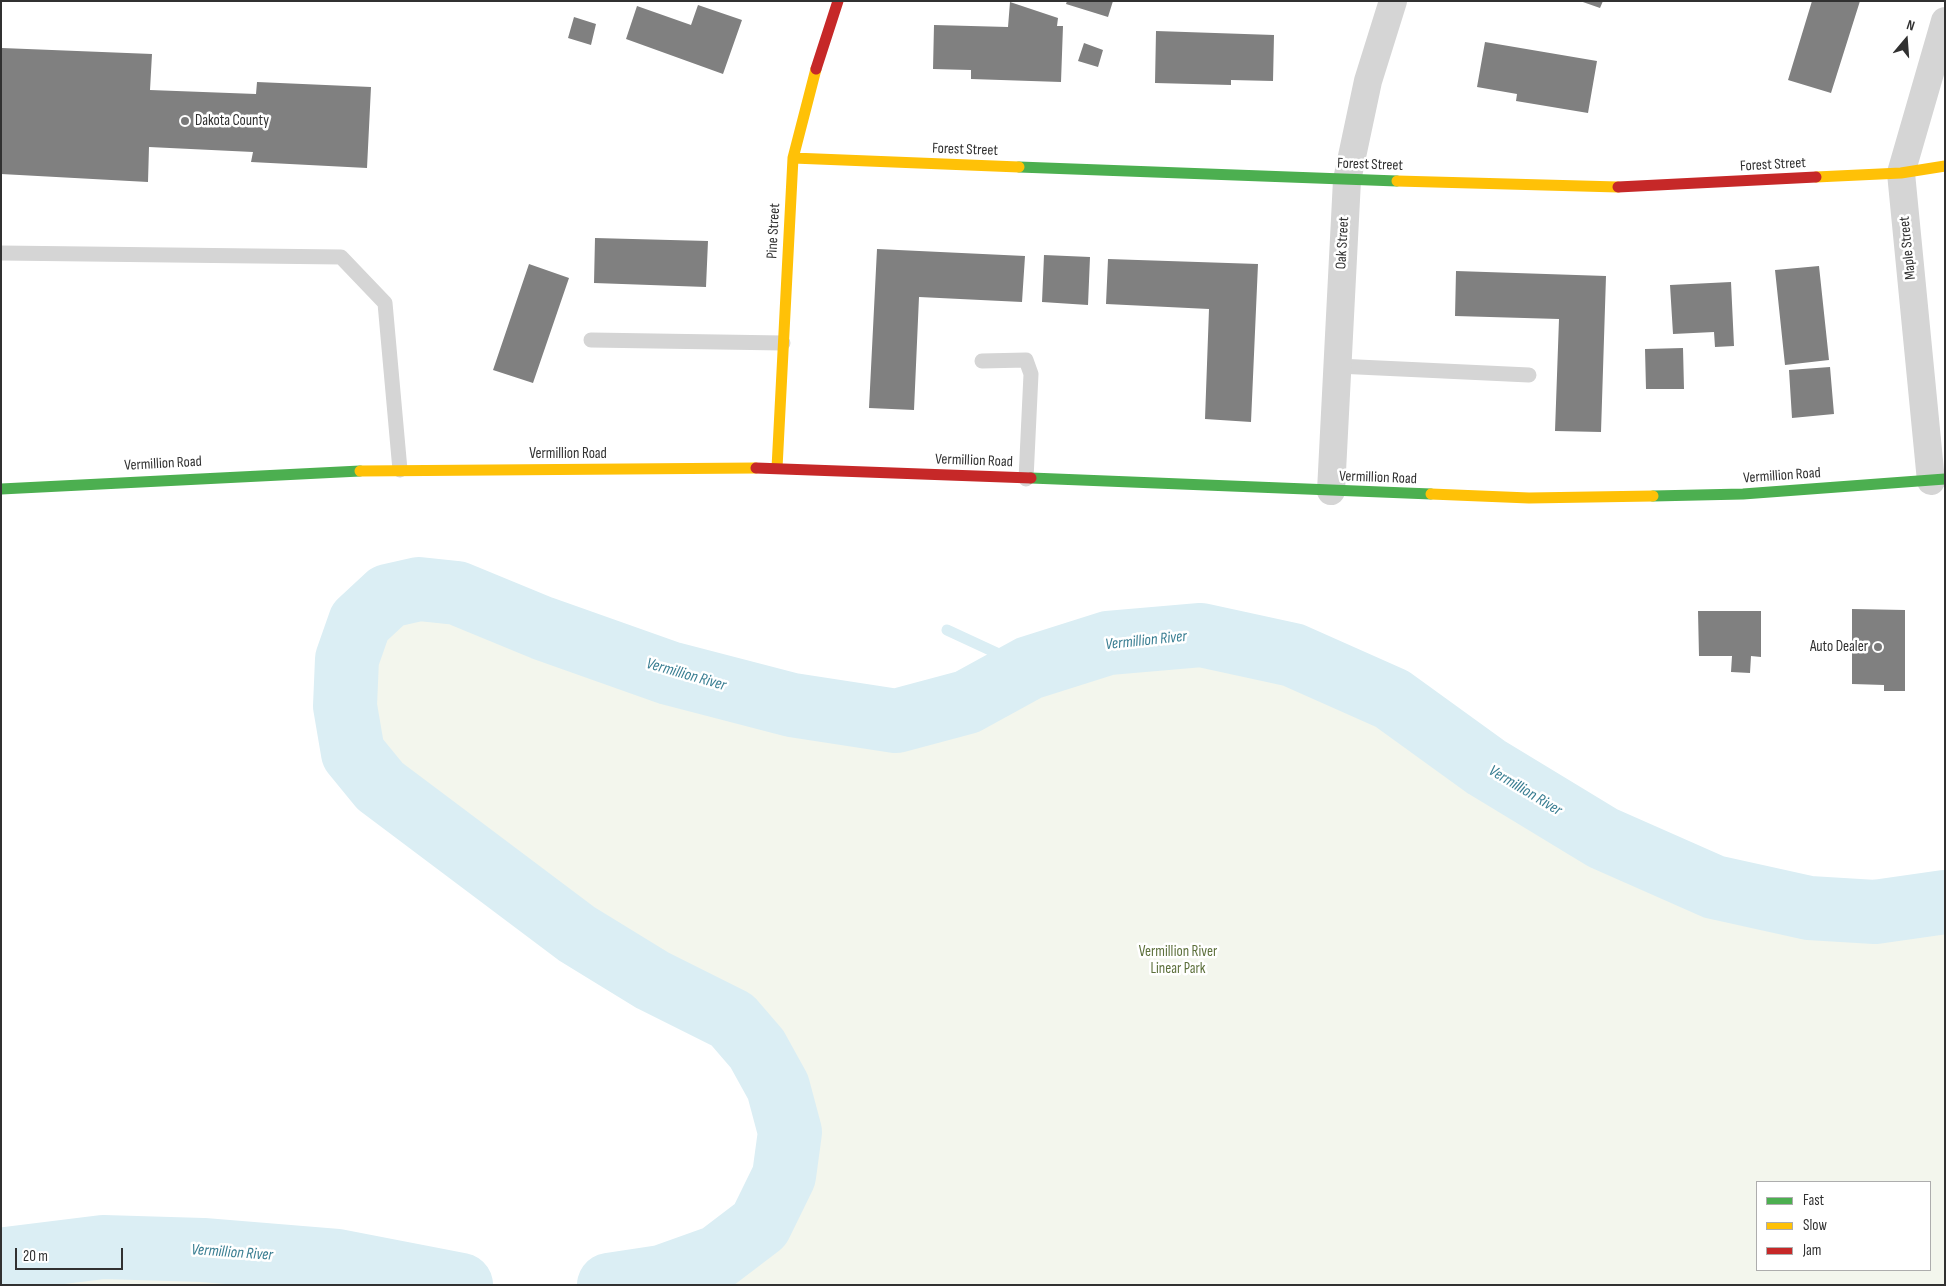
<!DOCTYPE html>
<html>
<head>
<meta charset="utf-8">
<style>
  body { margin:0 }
  #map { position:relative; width:1946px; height:1286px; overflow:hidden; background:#fff; font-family:"Sofia Sans Condensed",sans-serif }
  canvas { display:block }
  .frame { position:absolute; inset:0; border:2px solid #313131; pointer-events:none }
  .legend { position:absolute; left:1756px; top:1181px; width:175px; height:90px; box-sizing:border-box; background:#fff; border:1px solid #adadad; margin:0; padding:6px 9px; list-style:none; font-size:15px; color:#313131 }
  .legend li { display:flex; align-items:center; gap:10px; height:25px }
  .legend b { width:25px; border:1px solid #adadad }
  .north { position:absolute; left:1881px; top:15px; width:50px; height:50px; -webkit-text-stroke:4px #fff; paint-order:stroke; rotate:18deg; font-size:14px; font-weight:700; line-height:20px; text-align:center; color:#313131 }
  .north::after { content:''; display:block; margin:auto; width:18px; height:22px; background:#313131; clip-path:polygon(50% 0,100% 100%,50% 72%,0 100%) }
  .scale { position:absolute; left:15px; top:1248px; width:108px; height:22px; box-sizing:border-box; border:2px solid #313131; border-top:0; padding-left:6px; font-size:15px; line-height:18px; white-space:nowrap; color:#313131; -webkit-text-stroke:4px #fff; paint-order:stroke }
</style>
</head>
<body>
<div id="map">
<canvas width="1946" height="1286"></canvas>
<div class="frame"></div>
<ul class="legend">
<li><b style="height:6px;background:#4caf50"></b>Fast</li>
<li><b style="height:6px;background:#ffc107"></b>Slow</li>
<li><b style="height:6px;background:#c62828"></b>Jam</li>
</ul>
<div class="north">N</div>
<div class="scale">20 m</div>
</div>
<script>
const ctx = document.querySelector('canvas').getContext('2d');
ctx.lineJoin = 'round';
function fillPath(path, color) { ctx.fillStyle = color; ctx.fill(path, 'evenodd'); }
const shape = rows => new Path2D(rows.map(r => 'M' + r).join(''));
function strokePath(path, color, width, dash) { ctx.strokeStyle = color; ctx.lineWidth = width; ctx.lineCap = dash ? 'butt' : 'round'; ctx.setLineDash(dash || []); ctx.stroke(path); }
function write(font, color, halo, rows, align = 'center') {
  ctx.font = font + ' "Sofia Sans Condensed",sans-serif'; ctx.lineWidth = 5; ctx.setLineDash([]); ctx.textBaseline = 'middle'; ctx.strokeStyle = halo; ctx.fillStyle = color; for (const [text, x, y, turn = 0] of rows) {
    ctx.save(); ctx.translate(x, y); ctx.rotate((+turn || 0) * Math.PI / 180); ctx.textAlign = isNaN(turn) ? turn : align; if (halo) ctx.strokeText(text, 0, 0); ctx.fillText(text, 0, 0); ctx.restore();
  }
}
const green = shape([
  [419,589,457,593,542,628,669,673,792,705,896,721,967,702,1029,668,1108,643,1201,635,1293,655,1392,699,1486,767,1603,838,1714,887,1809,908,1875,912,1945,902,1945,1285,609,1285,662,1277,718,1257,760,1225,784,1176,790,1132,778,1087,757,1049,732,1020,652,980,577,934,380,786,353,753,345,706,347,659,360,622,388,596],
  [1757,1182,1930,1182,1930,1270,1757,1270],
  [103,1247,203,1250,337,1261,461,1285,1,1285,1,1261,6,1259]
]);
const stream = shape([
  [947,630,1029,668]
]);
const river = shape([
  [1,1261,6,1259,103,1247,203,1250,337,1261,461,1285],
  [609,1285,662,1277,718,1257,760,1225,784,1176,790,1132,778,1087,757,1049,732,1020,652,980,577,934,380,786,353,753,345,706,347,659,360,622,388,596,419,589,457,593,542,628,669,673,792,705,896,721,967,702,1029,668,1108,643,1201,635,1293,655,1392,699,1486,767,1603,838,1714,887,1809,908,1875,912,1945,902]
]);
const building = shape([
  [1067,1,1113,1,1108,17,1066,4],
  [1580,1,1603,1,1600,8],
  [1812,1,1860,1,1831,93,1788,80],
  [1010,2,1058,18,1057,26,1063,26,1061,82,971,79,971,70,933,69,934,25,1008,27],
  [698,5,742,20,723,74,626,39,637,6,691,25],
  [574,17,596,24,591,45,568,38],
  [1156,31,1274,35,1273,81,1231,80,1231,85,1155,83],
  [1485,42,1597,61,1588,113,1516,101,1517,94,1477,87],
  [1084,43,1103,50,1098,67,1078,61],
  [2,48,152,54,150,90,256,94,257,82,371,87,367,168,251,162,253,152,149,147,148,182,1,174],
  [595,238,708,241,706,287,594,283],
  [877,249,1025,256,1022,302,919,297,914,410,869,408],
  [1044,255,1090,257,1088,305,1042,302],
  [1108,259,1258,264,1251,422,1205,419,1209,309,1106,304],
  [529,264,569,278,533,383,493,370],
  [1819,266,1829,360,1785,365,1775,270],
  [1456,271,1606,276,1601,432,1555,431,1559,319,1455,316],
  [1731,282,1734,346,1715,347,1714,332,1673,334,1670,285],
  [1683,348,1684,389,1646,389,1645,349],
  [1830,367,1834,414,1792,418,1789,370],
  [1852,609,1905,610,1905,691,1884,691,1884,685,1852,684],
  [1698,611,1761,611,1761,657,1751,656,1750,673,1731,672,1732,656,1699,656]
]);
const lane = shape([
  [1,253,341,257,385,303,400,470],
  [591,340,783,343],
  [982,361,1026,360,1031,374,1026,479],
  [1337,366,1529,375]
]);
const street = shape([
  [1931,481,1901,173,1945,21],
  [1331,491,1347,180,1368,81,1393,1]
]);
const fast = shape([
  [1019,167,1397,181],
  [1031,478,1431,494],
  [1,489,360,471],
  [1653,496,1743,494,1945,479]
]);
const slow = shape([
  [793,158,1019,167],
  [1816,177,1901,173,1945,166],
  [1397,181,1618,187],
  [777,468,793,158,816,69],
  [360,471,756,468],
  [1431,494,1529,498,1653,496]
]);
const jam = shape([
  [816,69,838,1],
  [1618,187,1816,177],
  [756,468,1031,478]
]);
const markers = [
  [185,121,5,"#797979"],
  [1878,647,5,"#797979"]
];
const poiNames = [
  ["Dakota County",195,121],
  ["Auto Dealer",1868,647,"right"]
];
const streetNames = [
  ["Forest Street",965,150,2],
  ["Forest Street",1370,165,2],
  ["Forest Street",1773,165,-3],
  ["Pine Street",774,231,-87],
  ["Oak Street",1343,243,-87],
  ["Maple Street",1908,248,-96],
  ["Vermillion Road",568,454],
  ["Vermillion Road",974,461,2],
  ["Vermillion Road",163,464,-3],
  ["Vermillion Road",1782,476,-4],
  ["Vermillion Road",1378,478,2]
];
const parkNames = [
  ["Vermillion River",1178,952],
  ["Linear Park",1178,969]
];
const waterNames = [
  ["Vermillion River",1146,641,-6],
  ["Vermillion River",686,675,16],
  ["Vermillion River",1525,791,31],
  ["Vermillion River",232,1253,4]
];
fillPath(green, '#f3f6ed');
strokePath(stream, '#dbeef4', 11);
strokePath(river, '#dbeef4', 64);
fillPath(building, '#808080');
strokePath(lane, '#d5d5d5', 15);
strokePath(street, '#d5d5d5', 28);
strokePath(fast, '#4caf50', 11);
strokePath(slow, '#ffc107', 11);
strokePath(jam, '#c62828', 11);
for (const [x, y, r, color] of markers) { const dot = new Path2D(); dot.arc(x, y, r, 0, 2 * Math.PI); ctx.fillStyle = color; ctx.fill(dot); strokePath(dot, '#fff', 2); }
write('15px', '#313131', '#fff', poiNames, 'left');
write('15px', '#313131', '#fff', streetNames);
write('15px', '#5d703c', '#fff', parkNames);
write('italic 16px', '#387d91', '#fff', waterNames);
</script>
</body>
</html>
